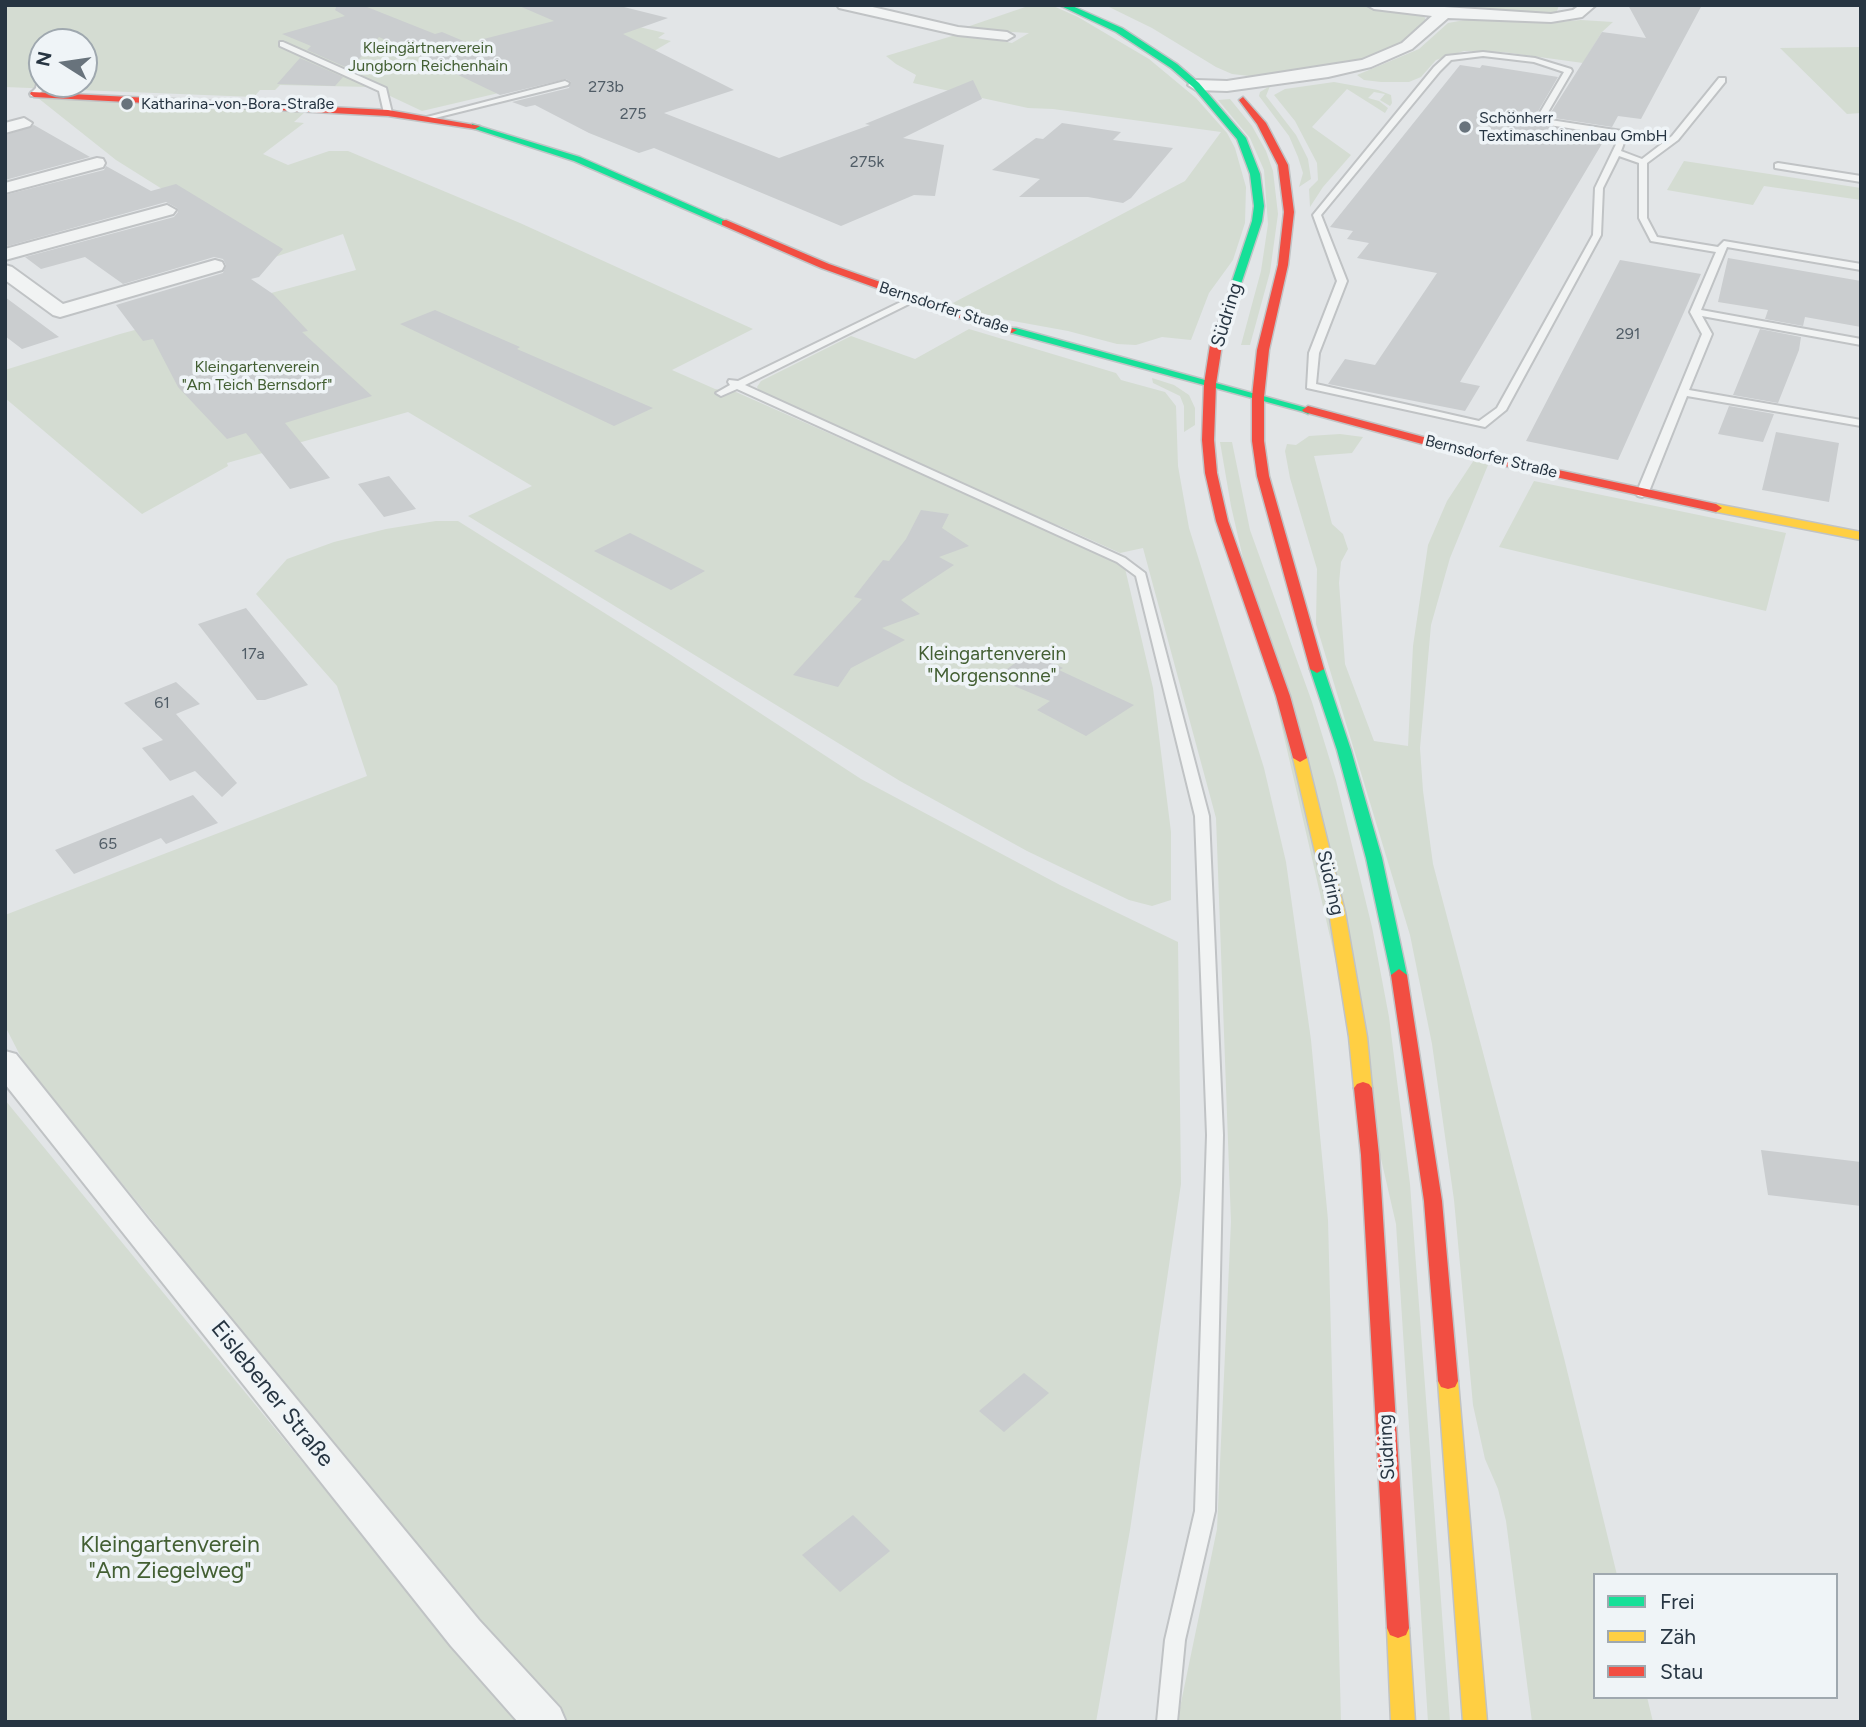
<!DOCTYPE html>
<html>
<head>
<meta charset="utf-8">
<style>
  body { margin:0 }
  #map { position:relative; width:1866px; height:1727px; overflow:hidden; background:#e2e5e7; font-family:Figtree,sans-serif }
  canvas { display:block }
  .frame { position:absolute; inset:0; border:7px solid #273542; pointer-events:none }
  .legend { position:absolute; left:1593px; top:1573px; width:245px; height:126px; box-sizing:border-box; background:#eff4f7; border:2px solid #9fa8af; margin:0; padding:9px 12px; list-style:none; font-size:21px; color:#273542 }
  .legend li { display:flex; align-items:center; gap:14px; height:35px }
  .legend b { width:35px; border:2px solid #9fa8af }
  .north { position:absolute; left:28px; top:28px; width:70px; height:70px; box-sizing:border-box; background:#eff4f7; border:2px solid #9fa8af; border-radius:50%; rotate:282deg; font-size:19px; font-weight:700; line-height:28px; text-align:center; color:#273542 }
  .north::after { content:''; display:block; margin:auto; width:24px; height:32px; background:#68737c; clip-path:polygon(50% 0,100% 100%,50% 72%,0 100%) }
</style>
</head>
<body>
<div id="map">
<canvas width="1866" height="1727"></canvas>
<div class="frame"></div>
<ul class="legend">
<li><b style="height:9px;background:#16e098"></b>Frei</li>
<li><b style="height:9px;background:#ffcf43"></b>Zäh</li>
<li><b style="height:9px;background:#f24e42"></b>Stau</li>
</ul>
<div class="north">N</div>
</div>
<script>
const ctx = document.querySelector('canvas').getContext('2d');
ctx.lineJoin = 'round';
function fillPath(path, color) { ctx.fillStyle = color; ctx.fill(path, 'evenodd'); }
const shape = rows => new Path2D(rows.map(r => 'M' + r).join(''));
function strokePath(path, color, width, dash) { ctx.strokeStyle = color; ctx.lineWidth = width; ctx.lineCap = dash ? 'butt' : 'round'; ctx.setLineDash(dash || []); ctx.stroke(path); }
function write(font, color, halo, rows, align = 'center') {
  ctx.font = font + ' Figtree,sans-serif'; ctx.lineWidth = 7; ctx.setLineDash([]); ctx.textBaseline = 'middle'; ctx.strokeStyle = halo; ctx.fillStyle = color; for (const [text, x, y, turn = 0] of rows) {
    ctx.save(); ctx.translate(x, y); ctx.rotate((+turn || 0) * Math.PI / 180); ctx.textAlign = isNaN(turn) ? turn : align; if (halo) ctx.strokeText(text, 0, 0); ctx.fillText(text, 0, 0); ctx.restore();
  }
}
const green = shape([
  [5,5,545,5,665,33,658,38,671,41,639,60,422,111,371,87,280,85,275,90,260,90,254,97,5,87],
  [42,42,84,42,84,84,42,84],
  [1031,5,1051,5,1078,17,1149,59,1196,98,1227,133,1235,148,1246,187,1245,223,1233,260,1209,293,1191,340,1162,337,1136,345,1117,344,1068,331,1002,319,951,304,1185,181,1221,132,1053,109,1028,108,913,83,916,75,896,64,886,56,962,33,1012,43,1029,33,961,29],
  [1105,5,1362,5,1411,12,1424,16,1426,20,1399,44,1360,61,1268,76,1249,76,1232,74,1216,67,1152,28],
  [1428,5,1559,5,1556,14],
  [1476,18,1558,22,1581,20,1613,22,1602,32,1583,63,1503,52,1464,51,1436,60,1421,77,1409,82,1381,82,1364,80,1357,75,1419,49,1448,23],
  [1861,47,1861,113,1847,114,1780,48],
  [1334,82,1378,90,1391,95,1392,103,1390,106,1380,100,1385,94,1374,92,1368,98,1379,101,1388,108,1385,113,1347,89,1312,127,1351,155,1323,187,1310,207,1309,189,1318,180,1317,163,1295,121,1274,95,1285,89],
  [1270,86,1266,96,1296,135,1308,159,1311,179,1299,187,1303,173,1298,157,1289,136,1259,96,1260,92],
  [38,98,305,112,294,122,304,123,263,154,288,165,329,151,348,151,520,223,753,329,672,370,715,389,736,392,1124,564,1153,688,1171,832,1171,900,1152,906,1129,900,1027,851,900,781,468,516,532,486,408,412,227,463,228,466,142,514,5,398,5,370,120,334,356,270,343,234,272,258,116,160],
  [1230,99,1252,126,1266,151,1273,171,1278,214,1270,272,1250,345,1241,345,1261,271,1268,224,1264,170,1250,138,1218,100],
  [1684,161,1861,188,1861,200,1764,186,1753,205,1667,190],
  [969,329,1116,373,1121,380,1165,392,1176,406,1178,466,1189,528,1264,768,1286,862,1311,1040,1328,1220,1341,1722,1177,1722,1217,1529,1231,1222,1216,818,1143,548,1120,553,1060,526,1039,519,760,393,757,387,761,381,851,336,915,359],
  [1152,378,1174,385,1189,395,1195,408,1195,425,1184,432,1184,406,1180,396,1153,383],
  [1340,434,1363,437,1352,453,1314,456,1332,524,1343,534,1348,549,1341,562,1339,583,1345,664,1374,741,1408,746,1413,646,1428,545,1447,501,1474,460,1488,465,1450,558,1431,625,1420,748,1423,791,1433,864,1564,1358,1617,1575,1595,1575,1595,1697,1647,1697,1653,1722,1532,1722,1506,1521,1498,1489,1485,1459,1473,1405,1454,1200,1432,1044,1410,935,1316,624,1317,569,1290,478,1285,451,1287,444,1296,445,1309,436],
  [1220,442,1232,442,1250,530,1312,702,1336,780,1372,927,1389,1017,1410,1184,1450,1722,1428,1722,1396,1224,1231,506],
  [1534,481,1786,533,1766,611,1499,547],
  [436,521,458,521,665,651,861,779,1060,885,1178,942,1181,1184,1130,1530,1096,1722,567,1722,482,1628,253,1351,156,1225,25,1065,5,1026,5,915,367,776,337,686,256,594,287,559,334,542,386,529],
  [5,1100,516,1722,5,1722]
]);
const building = shape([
  [337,5,362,5,435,34,442,32,468,43,554,21,517,5,616,5,668,18,623,34,734,90,664,113,779,158,870,125,865,124,973,80,982,99,903,138,944,145,935,196,914,195,841,226,654,148,639,153,589,133,535,105,526,107,512,102,569,88,571,82,566,79,500,95,379,37,350,69,307,50,311,46,282,34,345,16,335,10],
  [1628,5,1702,5,1641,119,1618,116,1612,127,1548,117,1602,32,1646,38],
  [300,58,343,77,335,86,277,84],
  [1460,65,1480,68,1482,65,1558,77,1533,120,1534,124,1606,137,1460,382,1480,386,1465,411,1328,384,1345,359,1375,365,1437,273,1357,258,1369,243,1347,239,1353,231,1330,227],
  [1062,123,1121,132,1113,140,1173,148,1131,198,1123,203,1088,197,1019,197,1040,179,992,170,1036,138,1043,139],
  [34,125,90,157,5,180,5,135],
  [106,166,151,191,176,184,283,249,259,277,251,279,273,294,308,331,302,332,372,396,285,423,330,478,290,489,246,433,227,439,178,387,153,339,143,341,116,305,223,273,226,265,223,259,214,257,123,284,85,257,41,269,25,257,174,217,178,212,177,208,166,202,8,246,5,244,5,195,104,170],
  [1728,258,1861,281,1861,327,1805,317,1803,326,1765,319,1768,310,1718,302],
  [1620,260,1701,274,1618,460,1526,441],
  [5,297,59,337,22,349,5,336],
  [435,310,520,347,517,349,653,408,614,426,400,324],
  [1760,329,1801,337,1799,350,1778,403,1733,395],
  [1729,406,1774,414,1763,442,1718,434],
  [1776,432,1839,443,1829,502,1762,490],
  [389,476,416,509,384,517,358,484],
  [921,510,949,514,942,528,969,546,939,557,954,565,901,600,920,614,882,628,905,640,851,668,838,687,793,675,862,599,854,597,883,560,889,561,906,539],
  [630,533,705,571,671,590,594,551],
  [246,608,308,685,265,700,257,700,198,624],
  [1030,652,1063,668,1059,670,1134,705,1086,736,1037,710,1050,701,995,678],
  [176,682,200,704,176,714,237,783,222,797,195,771,170,781,142,748,163,740,124,703],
  [193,795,218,823,166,844,161,838,74,874,55,850],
  [1761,1150,1861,1162,1861,1206,1768,1195],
  [1024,1373,1049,1393,1004,1432,979,1411],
  [853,1515,890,1551,840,1592,802,1555]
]);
const lane = shape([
  [283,42,386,88,392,113,388,115,384,113,379,91,280,46,280,42,283,42],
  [33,51,39,51,42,55,42,62,33,55,33,51],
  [1483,52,1535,58,1571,69,1572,71,1544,119,1628,132,1621,151,1642,159,1672,136,1719,78,1725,78,1725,82,1678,140,1647,163,1647,218,1657,237,1718,247,1724,241,1861,264,1861,270,1727,247,1701,310,1861,339,1861,345,1702,316,1712,334,1689,390,1861,420,1861,426,1687,396,1648,494,1642,497,1638,496,1636,494,1702,334,1690,312,1716,252,1651,241,1639,218,1639,163,1619,156,1603,188,1601,235,1506,410,1485,427,1307,388,1309,353,1337,281,1313,215,1434,67,1446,56,1483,52],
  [1483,56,1534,62,1564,72,1535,121,1536,123,1620,136,1595,188,1593,235,1497,408,1479,421,1316,384,1319,353,1347,281,1321,215,1440,71,1451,60,1483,56],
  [42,77,44,89,37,96,31,96,30,94,36,88,38,79,42,77],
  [565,81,569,83,568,85,431,119,427,117,565,81],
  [1778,163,1861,176,1861,182,1775,168,1775,164,1778,163],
  [911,297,919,299,745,385,1125,558,1145,573,1209,816,1223,1135,1215,1511,1185,1640,1177,1722,1157,1722,1165,1640,1195,1511,1207,1135,1195,816,1136,576,1117,562,737,389,721,396,716,393,730,385,728,382,729,380,738,381,911,297]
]);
const street = shape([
  [837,5,864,5,958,27,1007,32,1014,36,1007,40,958,35,839,8,837,5],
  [1367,5,1414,5,1551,14,1573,10,1580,5,1596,5,1582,17,1551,22,1448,18,1412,49,1371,67,1328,77,1227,91,1196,90,1188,85,1196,80,1227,81,1362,60,1402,43,1432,16,1374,9,1367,5],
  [24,118,32,123,30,126,5,133,5,123,24,118],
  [97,158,103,159,105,163,103,167,5,193,5,183,97,158],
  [167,205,176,210,173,214,5,260,5,249,167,205],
  [215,260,222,262,224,266,222,270,60,317,53,315,5,280,5,265,12,267,63,304,215,260],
  [5,1051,16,1054,148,1219,479,1620,560,1708,566,1722,518,1722,451,1646,5,1084,5,1051]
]);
const fast = shape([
  [1059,5,1070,5,1122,28,1177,64,1199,83,1246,138,1260,174,1264,206,1262,221,1229,320,1220,318,1252,221,1254,206,1250,174,1237,139,1193,87,1171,68,1116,32,1059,5],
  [472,124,580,157,731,223,722,225,574,161,472,128,472,124],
  [1008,328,1016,328,1314,410,1308,414,1304,412,1008,332,1008,328],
  [1317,665,1324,669,1351,750,1382,858,1407,975,1399,981,1391,975,1366,858,1337,750,1310,669,1317,665]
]);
const slow = shape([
  [1716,504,1861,532,1861,540,1712,511,1710,508,1716,504],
  [1300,754,1307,758,1345,912,1367,1037,1372,1088,1369,1092,1363,1094,1357,1092,1354,1088,1349,1037,1329,912,1293,758,1300,754],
  [1448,1373,1455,1375,1458,1381,1487,1722,1463,1722,1438,1381,1441,1375,1448,1373],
  [1398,1618,1406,1621,1409,1628,1415,1722,1391,1722,1387,1628,1390,1621,1398,1618]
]);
const jam = shape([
  [31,92,388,110,480,126,475,129,388,116,34,97,30,94,31,92],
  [1243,97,1266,123,1288,165,1294,212,1288,265,1269,350,1264,397,1264,441,1269,476,1324,669,1317,673,1310,669,1257,476,1252,441,1252,397,1257,350,1278,265,1284,212,1278,165,1257,124,1239,100,1243,97],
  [726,220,829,264,1017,330,1012,333,974,323,821,268,722,225,722,221,726,220],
  [1225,315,1230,318,1222,345,1216,384,1214,440,1217,473,1228,521,1290,696,1307,758,1300,762,1293,758,1276,696,1216,521,1205,473,1202,440,1204,384,1210,345,1220,318,1225,315],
  [1308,406,1498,457,1716,504,1722,508,1716,512,1496,464,1304,412,1302,410,1308,406],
  [1399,969,1407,975,1442,1201,1458,1381,1455,1387,1448,1389,1441,1387,1438,1381,1424,1201,1391,975,1399,969],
  [1363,1082,1369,1084,1372,1088,1379,1155,1409,1628,1406,1635,1398,1638,1390,1635,1387,1628,1361,1155,1354,1088,1357,1084,1363,1082]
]);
const markers = [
  [127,104,7,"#68737c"],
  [1465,127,7,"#68737c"]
];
const farParknames = [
  ["Kleingärtnerverein",428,48],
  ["Jungborn Reichenhain",428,66],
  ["Kleingartenverein",257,367],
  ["\"Am Teich Bernsdorf\"",257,385]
];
const numberNames = [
  ["273b",606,87],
  ["275",633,114],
  ["275k",867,162],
  ["291",1628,334],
  ["17a",253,654],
  ["61",162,703],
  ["65",108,844]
];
const farPoinames = [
  ["Katharina-von-Bora-Straße",141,104],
  ["Schönherr",1479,118],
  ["Textimaschinenbau GmbH",1479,136]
];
const farStreetnames = [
  ["Bernsdorfer Straße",944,308,18],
  ["Bernsdorfer Straße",1491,457,14]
];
const streetNames = [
  ["Südring",1227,315,-73],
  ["Südring",1330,883,77],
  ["Südring",1387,1447,-93]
];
const parkNames = [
  ["Kleingartenverein",992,654],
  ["\"Morgensonne\"",992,676]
];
const nearStreetnames = [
  ["Eislebener Straße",272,1394,51]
];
const nearParknames = [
  ["Kleingartenverein",170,1545],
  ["\"Am Ziegelweg\"",170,1571]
];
fillPath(green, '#d4dcd2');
fillPath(building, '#cacdcf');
strokePath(lane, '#c0c3c5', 4);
strokePath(street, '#c0c3c5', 4);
strokePath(fast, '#c0c3c5', 3);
strokePath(slow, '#c0c3c5', 3);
strokePath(jam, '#c0c3c5', 3);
fillPath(lane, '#f1f3f3');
fillPath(street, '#f1f3f3');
fillPath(fast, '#16e098');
fillPath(slow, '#ffcf43');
fillPath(jam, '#f24e42');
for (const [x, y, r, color] of markers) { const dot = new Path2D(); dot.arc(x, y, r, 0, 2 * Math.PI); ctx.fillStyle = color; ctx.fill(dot); strokePath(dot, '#eff4f7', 2.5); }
write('16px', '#435f33', '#eff4f7', farParknames);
write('16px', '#505c66', null, numberNames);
write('16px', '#273542', '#eff4f7', farPoinames, 'left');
write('16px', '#273542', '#eff4f7', farStreetnames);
write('19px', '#273542', '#eff4f7', streetNames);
write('19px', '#435f33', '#eff4f7', parkNames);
write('23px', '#273542', '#eff4f7', nearStreetnames);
write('23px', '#435f33', '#eff4f7', nearParknames);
</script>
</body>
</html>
